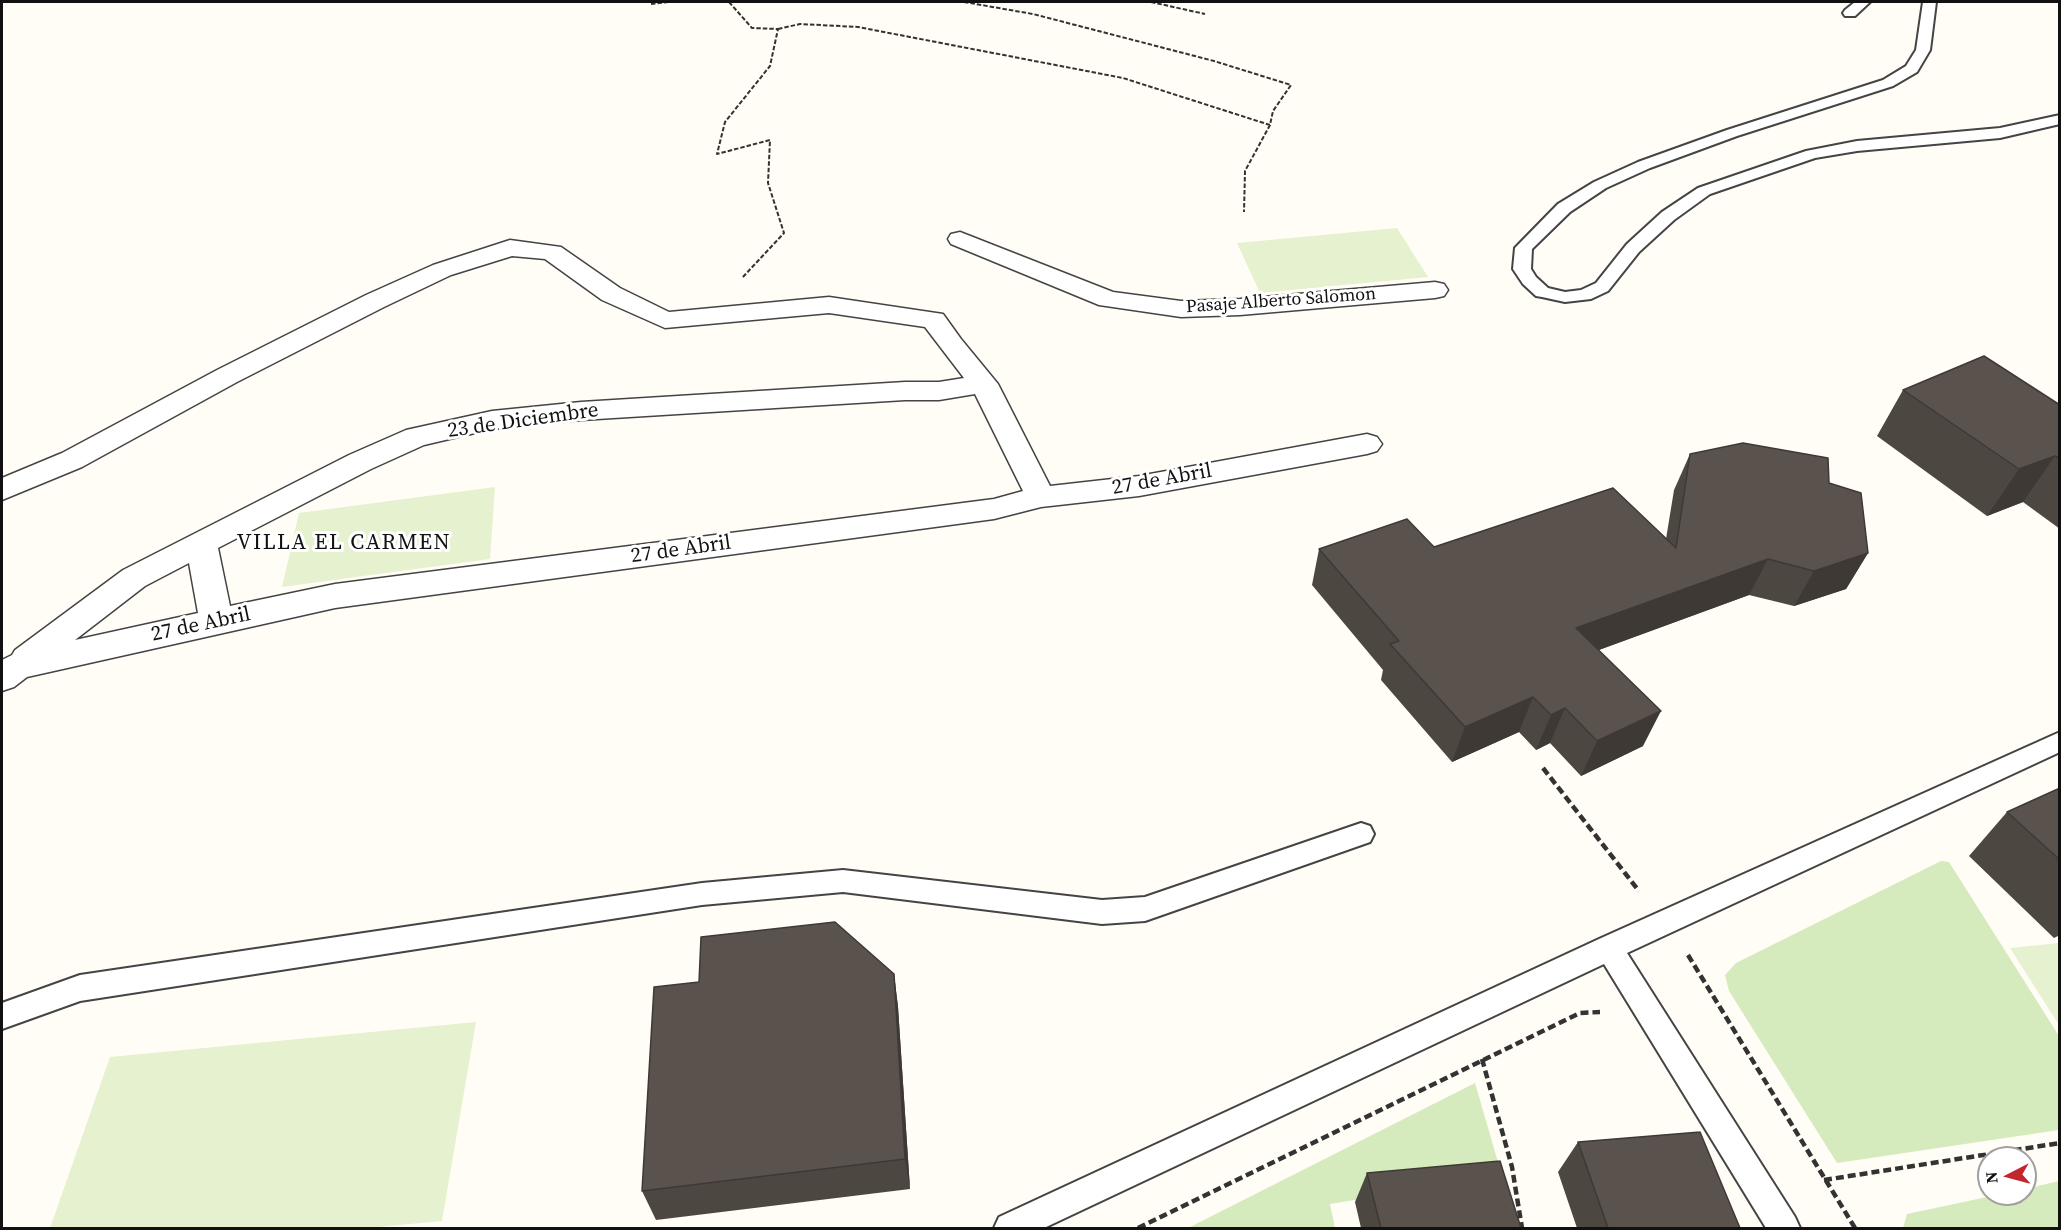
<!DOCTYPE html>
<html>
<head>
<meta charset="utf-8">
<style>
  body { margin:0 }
  #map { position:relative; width:2061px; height:1230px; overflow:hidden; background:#fffdf5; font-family:"Source Serif 4",serif }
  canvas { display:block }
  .frame { position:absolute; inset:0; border:3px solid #111; pointer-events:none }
  .north { position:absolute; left:1977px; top:1146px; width:60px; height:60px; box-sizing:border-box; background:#fff; border:2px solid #a0a0a0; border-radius:50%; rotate:264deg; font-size:16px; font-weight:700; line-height:24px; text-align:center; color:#111 }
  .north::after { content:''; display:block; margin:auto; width:21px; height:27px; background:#c4262e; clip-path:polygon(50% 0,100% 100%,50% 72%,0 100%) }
</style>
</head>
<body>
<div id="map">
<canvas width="2061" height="1230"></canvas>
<div class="frame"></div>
<div class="north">N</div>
</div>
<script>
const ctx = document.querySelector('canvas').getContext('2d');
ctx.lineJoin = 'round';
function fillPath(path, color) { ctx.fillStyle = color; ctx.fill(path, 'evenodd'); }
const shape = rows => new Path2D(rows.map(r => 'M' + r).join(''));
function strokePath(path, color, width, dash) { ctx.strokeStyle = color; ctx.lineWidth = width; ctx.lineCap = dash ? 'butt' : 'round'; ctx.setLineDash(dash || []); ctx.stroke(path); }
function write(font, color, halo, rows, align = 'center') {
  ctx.font = font + ' "Source Serif 4",serif'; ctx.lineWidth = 6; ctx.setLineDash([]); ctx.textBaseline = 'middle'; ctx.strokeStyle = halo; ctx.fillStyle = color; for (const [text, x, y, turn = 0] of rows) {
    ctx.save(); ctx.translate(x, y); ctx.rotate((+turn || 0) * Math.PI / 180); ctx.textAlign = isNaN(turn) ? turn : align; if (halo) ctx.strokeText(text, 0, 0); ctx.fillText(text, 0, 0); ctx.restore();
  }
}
const green = shape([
  [1941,861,1949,862,2059,1036,2059,1130,1837,1163,1729,991,1725,975,1736,963],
  [1475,1083,1502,1176,1330,1204,1335,1228,1188,1228],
  [2059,1181,2059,1228,1903,1228,1907,1214,2001,1194,2025,1194,2025,1189]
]);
const pitch = shape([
  [1397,228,1428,277,1260,293,1237,243],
  [495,487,490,559,282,587,299,513],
  [2059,943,2060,943,2059,1025,2010,948],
  [476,1022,442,1221,368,1228,50,1228,110,1057]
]);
const pathFar1 = shape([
  [729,2,752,28,778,29,770,66,725,122,717,154,770,140,768,183,784,233,742,278],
  [964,2,1033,14,1214,61,1291,85,1273,111,1270,125,1245,171,1244,212],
  [1151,2,1205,14],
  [651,4,669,2],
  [778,29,800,24,858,27,1123,78,1270,125]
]);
const path = shape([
  [1543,768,1639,891],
  [1688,955,1855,1228],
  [1482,1059,1512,1167,1522,1228],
  [1824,1180,2060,1143],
  [1138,1228,1580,1013,1600,1012]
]);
const service = shape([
  [1855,2,1870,2,1855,16,1845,16,1843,13,1845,10,1855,2],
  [1923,2,1936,2,1930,50,1917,72,1893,86,1737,136,1650,168,1606,188,1570,212,1532,249,1531,269,1536,277,1548,288,1565,292,1581,290,1596,283,1627,244,1662,212,1698,188,1806,151,1857,141,2000,128,2060,115,2060,124,2000,138,1857,151,1815,158,1710,194,1674,220,1639,252,1608,291,1591,299,1565,302,1542,297,1536,296,1523,284,1513,269,1515,248,1558,204,1594,182,1638,162,1727,130,1883,80,1906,66,1916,50,1923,2],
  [2060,732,2060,752,1627,953,1795,1217,1800,1228,1766,1228,1604,964,1044,1228,994,1228,999,1217,1599,939,2060,732],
  [1361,823,1370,826,1374,834,1370,842,1145,921,1102,924,843,892,702,905,80,1001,2,1029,2,1003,80,975,702,883,843,870,1102,900,1145,897,1361,823]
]);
const minor = shape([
  [960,232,1113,292,1181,301,1240,299,1435,282,1444,284,1448,290,1444,296,1435,298,1240,315,1181,317,1099,305,951,244,948,239,951,234,960,232],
  [510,240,561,247,620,288,669,312,829,297,943,314,961,339,998,384,1050,486,1139,476,1367,434,1377,437,1382,444,1377,451,1367,454,1139,496,1041,507,994,519,335,608,27,677,14,687,2,691,2,660,12,655,15,650,123,570,349,455,406,430,492,411,581,402,905,382,939,382,964,378,925,327,829,313,665,328,602,300,545,259,512,256,451,275,384,307,237,382,82,467,2,500,2,478,62,453,217,370,366,295,433,265,510,240],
  [975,394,1023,491,994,499,335,584,230,606,218,548,371,469,424,445,492,429,581,420,905,400,939,400,975,394],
  [189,563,198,613,75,640,145,586,189,563]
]);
const wall = shape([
  [1903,390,2060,405,2060,529,2023,502,1987,516,1877,436],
  [1690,454,1829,483,1868,553,1846,589,1794,606,1749,595,1598,650,1643,746,1581,776,1550,743,1536,750,1519,732,1452,762,1381,680,1383,670,1312,585,1319,549,1434,547,1666,539,1674,490],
  [2060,788,2060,935,2054,938,1969,856,2007,812],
  [894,974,898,1007,910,1189,656,1220,642,1191],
  [1578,1142,1740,1228,1577,1228,1558,1172],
  [1367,1173,1521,1228,1361,1228,1355,1202]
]);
const shadedWall = shape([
  [2055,456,2023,502,1987,516,2019,469],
  [1868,553,1846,589,1794,606,1814,571],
  [1768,559,1749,595,1561,664,1576,628],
  [1533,697,1519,732,1452,762,1465,727],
  [1565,708,1550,743,1536,750,1551,715],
  [1661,711,1643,746,1581,776,1597,741],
  [894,974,898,1007,910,1189,905,1159]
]);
const building = shape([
  [1984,356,2060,405,2060,459,2055,456,2019,469,1903,390,1984,356],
  [1743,443,1828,458,1829,483,1861,493,1868,553,1814,571,1768,559,1576,628,1661,711,1597,741,1565,708,1551,715,1533,697,1465,727,1390,644,1399,641,1319,549,1407,519,1434,547,1613,488,1676,548,1690,454,1743,443],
  [2060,788,2060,860,2007,812,2060,788],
  [835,922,894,974,905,1159,642,1191,654,987,699,982,701,937,835,922],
  [1700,1132,1740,1228,1608,1228,1578,1142,1700,1132],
  [1500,1161,1521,1228,1381,1228,1367,1173,1500,1161]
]);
const farStreetnames = [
  ["Pasaje Alberto Salomon",1281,301,-4]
];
const streetNames = [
  ["23 de Diciembre",523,421,-8],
  ["27 de Abril",1162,480,-10],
  ["27 de Abril",681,550,-8],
  ["27 de Abril",201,625,-12]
];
const neighbourhoodNames = [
  ["VILLA EL CARMEN",344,543]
];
fillPath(green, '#d5ebbd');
fillPath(pitch, '#e6f2cf');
strokePath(service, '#444', 4);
strokePath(minor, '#444', 3);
strokePath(pathFar1, '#333', 2, [4.5, 2]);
strokePath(path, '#333', 4.5, [8, 4]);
fillPath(service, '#fff');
fillPath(minor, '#fff');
fillPath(wall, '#4d4742');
fillPath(shadedWall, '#3f3936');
fillPath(building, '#5a524d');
strokePath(building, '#3f3936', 1.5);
write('18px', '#111', '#fff', farStreetnames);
write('21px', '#111', '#fff', streetNames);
ctx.letterSpacing = '1.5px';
write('22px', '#111', '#fff', neighbourhoodNames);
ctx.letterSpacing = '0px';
</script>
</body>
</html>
